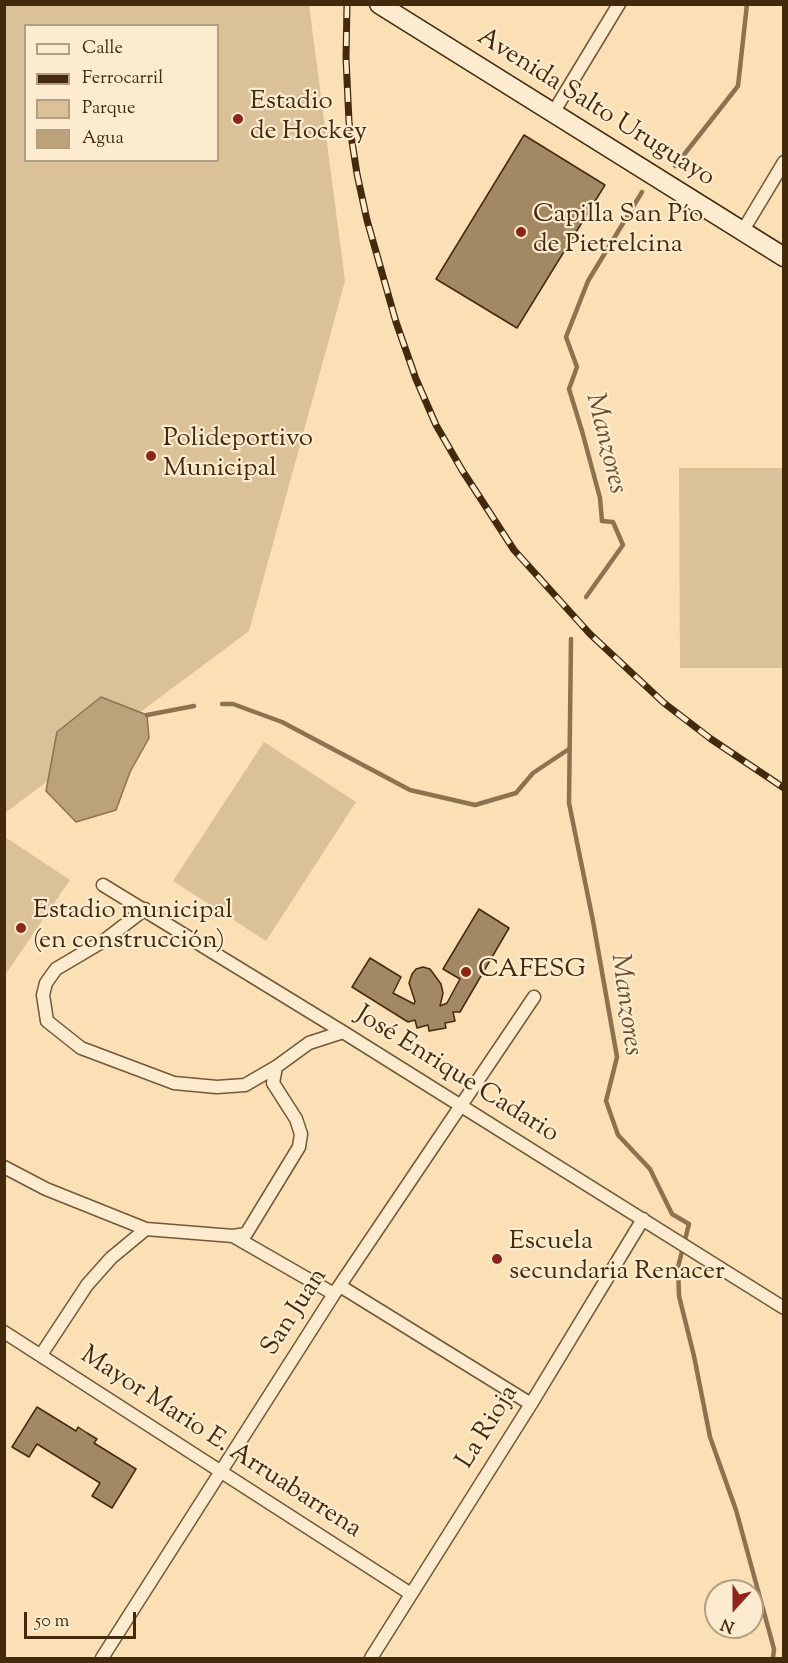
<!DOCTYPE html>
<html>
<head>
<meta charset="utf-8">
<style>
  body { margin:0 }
  #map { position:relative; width:788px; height:1663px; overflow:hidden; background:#fae0b4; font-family:"Sorts Mill Goudy",serif }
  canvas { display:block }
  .frame { position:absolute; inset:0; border:6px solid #432a0d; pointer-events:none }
  .legend { position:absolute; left:24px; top:24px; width:195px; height:138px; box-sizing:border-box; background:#fcebce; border:2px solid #b29e81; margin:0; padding:8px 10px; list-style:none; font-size:18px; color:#432a0d }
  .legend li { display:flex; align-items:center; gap:12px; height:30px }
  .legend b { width:30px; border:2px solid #b29e81 }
  .north { position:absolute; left:704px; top:1579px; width:60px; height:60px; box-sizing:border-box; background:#fcebce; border:2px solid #b29e81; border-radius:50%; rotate:201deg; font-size:16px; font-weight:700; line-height:24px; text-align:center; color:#432a0d }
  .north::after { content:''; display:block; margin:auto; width:21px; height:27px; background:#8f2418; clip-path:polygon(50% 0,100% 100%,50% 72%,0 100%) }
  .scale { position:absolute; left:24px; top:1612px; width:112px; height:27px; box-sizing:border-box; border:3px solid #432a0d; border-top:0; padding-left:8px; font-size:18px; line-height:21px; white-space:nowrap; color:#432a0d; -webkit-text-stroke:4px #fcebce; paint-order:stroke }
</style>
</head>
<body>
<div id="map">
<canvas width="788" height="1663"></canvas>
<div class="frame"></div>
<ul class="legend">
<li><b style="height:8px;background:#fcebce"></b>Calle</li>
<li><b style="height:8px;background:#432a0d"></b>Ferrocarril</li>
<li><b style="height:16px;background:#dbc198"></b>Parque</li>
<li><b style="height:16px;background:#bca27b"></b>Agua</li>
</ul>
<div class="north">N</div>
<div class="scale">50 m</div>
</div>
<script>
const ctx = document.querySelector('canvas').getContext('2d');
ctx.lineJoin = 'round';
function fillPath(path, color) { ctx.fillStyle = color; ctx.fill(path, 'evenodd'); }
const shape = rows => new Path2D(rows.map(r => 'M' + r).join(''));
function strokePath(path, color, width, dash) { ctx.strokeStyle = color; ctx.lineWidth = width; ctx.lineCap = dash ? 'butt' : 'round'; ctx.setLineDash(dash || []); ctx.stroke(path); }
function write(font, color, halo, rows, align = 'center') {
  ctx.font = font + ' "Sorts Mill Goudy",serif'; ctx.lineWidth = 4.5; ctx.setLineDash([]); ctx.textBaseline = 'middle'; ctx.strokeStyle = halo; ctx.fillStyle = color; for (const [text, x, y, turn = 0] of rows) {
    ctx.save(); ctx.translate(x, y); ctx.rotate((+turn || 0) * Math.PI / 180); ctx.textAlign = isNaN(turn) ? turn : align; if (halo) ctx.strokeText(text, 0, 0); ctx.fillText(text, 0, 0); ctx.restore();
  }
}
const green = shape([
  [5,5,309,5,345,281,249,631,5,813],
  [26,26,218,26,218,160,26,160],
  [679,468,783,468,783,668,680,668],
  [264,742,356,802,266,941,173,881],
  [5,837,70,880,5,975]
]);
const water = shape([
  [101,697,147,715,149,738,130,772,116,810,76,822,46,791,57,732,101,697]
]);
const stream = shape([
  [675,166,738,86,747,4],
  [586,597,623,545,613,522,602,521,600,498,582,431,569,389,577,367,566,337,588,281,642,192],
  [571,639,569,803,593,921,617,1057,606,1101,618,1135,650,1169,672,1214,689,1224,678,1267,679,1296,694,1356,710,1437,736,1510,774,1649,773,1658],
  [222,704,233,704,282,722,410,790,475,805,516,793,533,773,569,749],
  [147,715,194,706]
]);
const building = shape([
  [524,135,605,185,517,328,436,279,524,135],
  [479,909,509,928,460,1012,453,1012,455,1021,445,1023,446,1028,429,1031,428,1025,417,1028,415,1020,408,1022,352,987,370,958,401,977,393,993,414,1004,415,1001,409,983,412,974,416,969,423,967,430,969,441,984,443,993,440,1006,447,1003,460,979,443,969,479,909],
  [37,1407,76,1431,78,1427,87,1433,97,1439,94,1443,136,1469,112,1508,92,1496,100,1483,37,1444,29,1457,12,1447,37,1407]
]);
const minor = shape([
  [553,113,619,4],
  [742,232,784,162],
  [103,885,343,1032,784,1308],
  [145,909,105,940,56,969,46,983,43,995,47,1021,81,1048,174,1083,217,1087,245,1085,276,1067],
  [4,1167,46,1189,146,1229,233,1236,334,1294],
  [233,1236,246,1234,299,1147,301,1134,296,1119,273,1083,276,1067,309,1043,343,1032],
  [340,1286,531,1404],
  [4,1332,411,1594],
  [41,1355,87,1285,111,1258,146,1229],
  [102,1658,334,1294,534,997],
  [371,1658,531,1404,643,1219]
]);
const secondary = shape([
  [379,4,784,257]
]);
const rail = shape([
  [347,4,346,58,349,122,357,174,367,220,396,322,416,379,436,425,462,470,514,550,590,634,664,703,711,739,784,788]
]);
const markers = [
  [238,119,6,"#8f2418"],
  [521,232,6,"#8f2418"],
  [151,456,6,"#8f2418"],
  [21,928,6,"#8f2418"],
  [466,972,6,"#8f2418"],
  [497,1259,6,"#8f2418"]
];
const poiNames = [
  ["Estadio",250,104],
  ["de Hockey",250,134],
  ["Capilla San Pío",533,217],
  ["de Pietrelcina",533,247],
  ["Polideportivo",163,441],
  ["Municipal",163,471],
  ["Estadio municipal",33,913],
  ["(en construcción)",33,943],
  ["CAFESG",478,972],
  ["Escuela",509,1244],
  ["secundaria Renacer",509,1274]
];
const streetNames = [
  ["Avenida Salto Uruguayo",595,109,32],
  ["José Enrique Cadario",456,1076,32],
  ["San Juan",296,1313,-57],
  ["La Rioja",489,1428,-58],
  ["Mayor Mario E. Arruabarrena",220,1444,33]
];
const waterNames = [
  ["Manzores",604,444,76],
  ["Manzores",624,1005,82]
];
fillPath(green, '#dbc198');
fillPath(water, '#bca27b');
strokePath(water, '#8c724f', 1.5);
strokePath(stream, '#8c724f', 4.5);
fillPath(building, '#a28964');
strokePath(building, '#432a0d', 1.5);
strokePath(minor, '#715837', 15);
strokePath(secondary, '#432a0d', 21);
strokePath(minor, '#fcebce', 12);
strokePath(secondary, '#fcebce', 18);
strokePath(rail, '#432a0d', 7);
strokePath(rail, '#fcebce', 4.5, [14]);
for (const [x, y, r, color] of markers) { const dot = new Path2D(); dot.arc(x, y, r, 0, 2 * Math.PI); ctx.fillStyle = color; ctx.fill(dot); strokePath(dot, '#fcebce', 2); }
write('26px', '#432a0d', '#fcebce', poiNames, 'left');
write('26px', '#432a0d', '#fcebce', streetNames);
write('italic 27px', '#674e2e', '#fcebce', waterNames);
</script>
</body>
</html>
